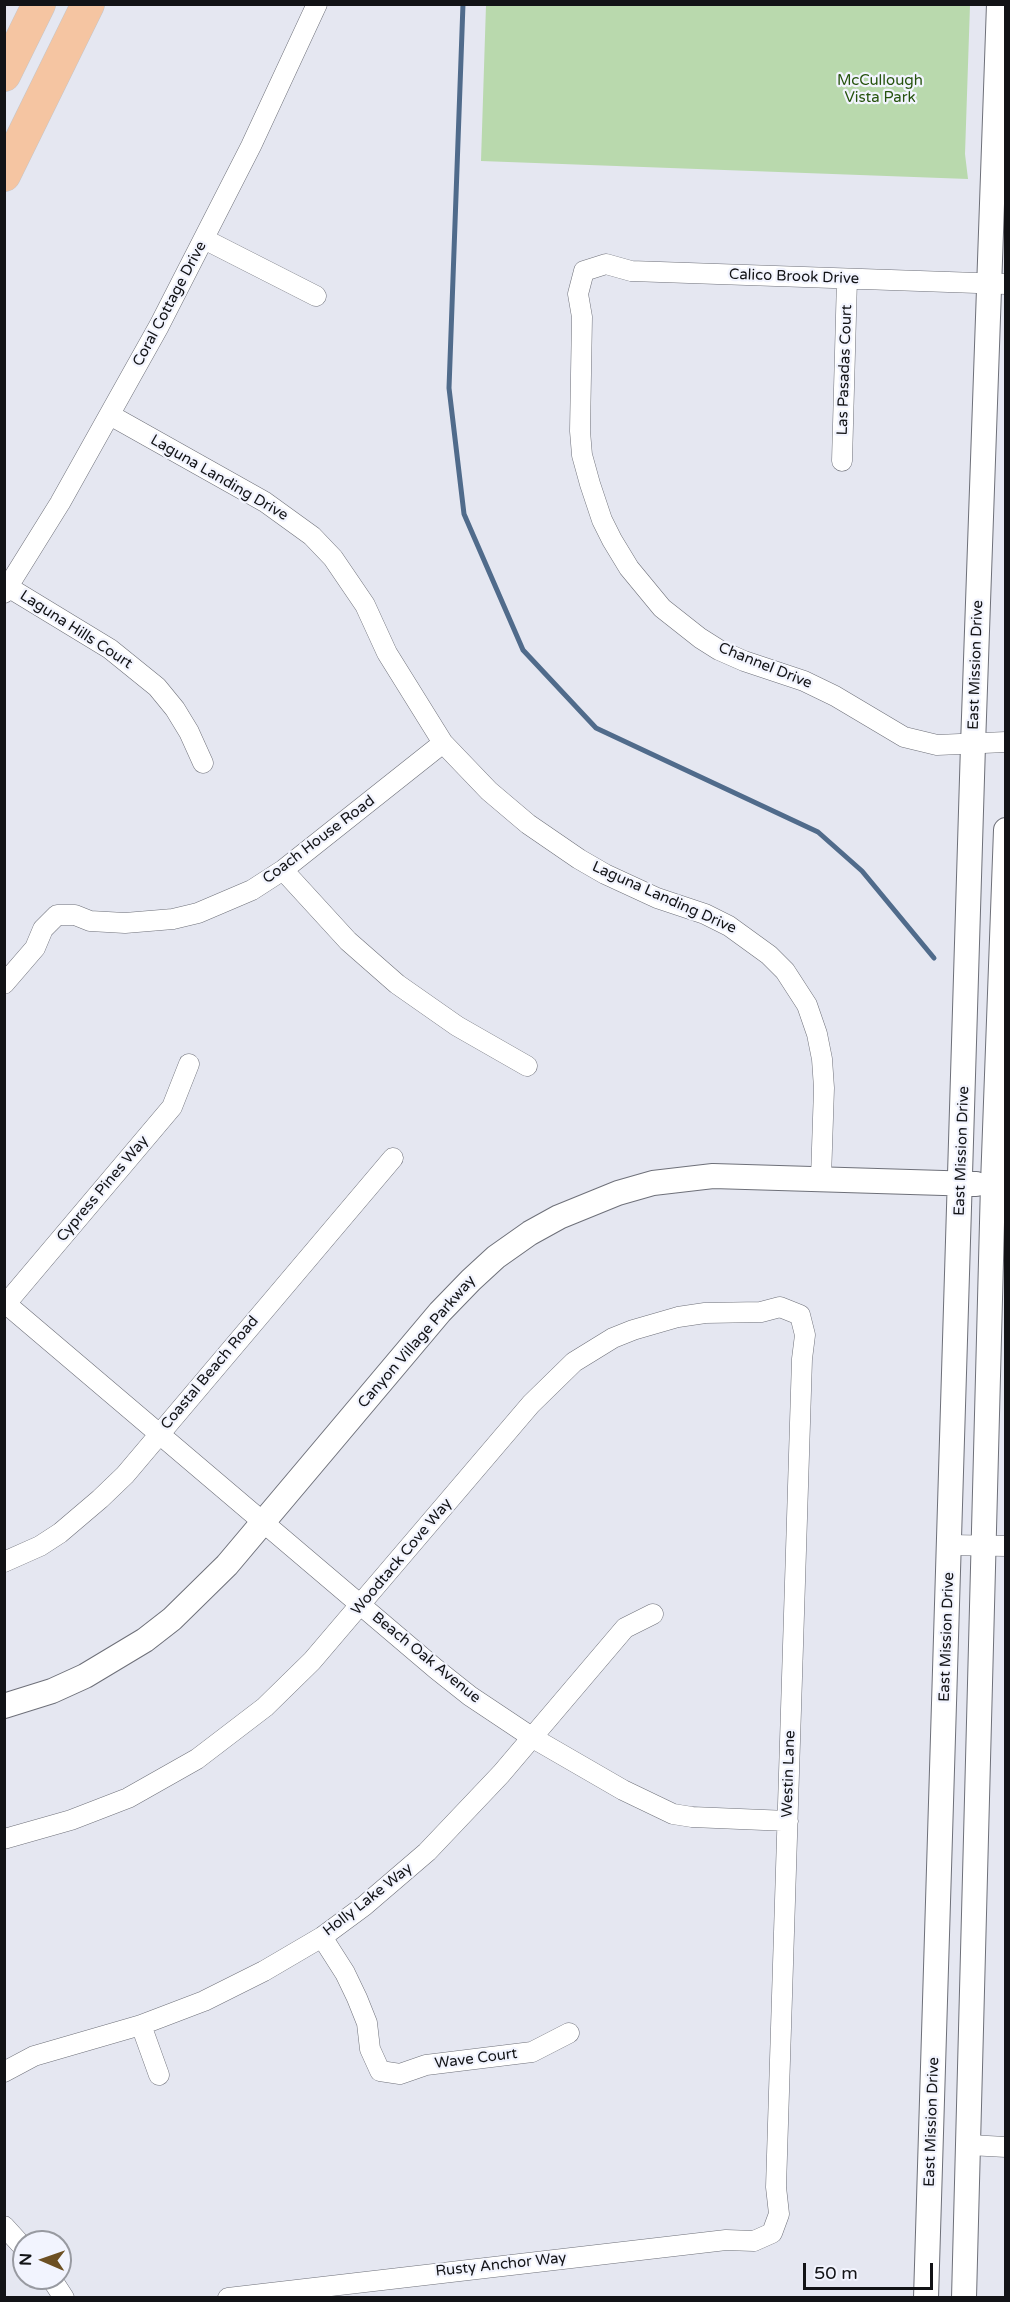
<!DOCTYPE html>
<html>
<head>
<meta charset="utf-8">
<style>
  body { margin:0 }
  #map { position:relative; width:1010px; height:2302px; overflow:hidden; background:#e5e7f1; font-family:"Varela Round",sans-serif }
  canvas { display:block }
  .frame { position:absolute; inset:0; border:6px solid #121316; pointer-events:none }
  .north { position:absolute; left:12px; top:2230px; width:60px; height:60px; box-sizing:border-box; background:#f2f4fe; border:2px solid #989aa1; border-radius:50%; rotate:272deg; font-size:16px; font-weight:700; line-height:24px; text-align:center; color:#121316 }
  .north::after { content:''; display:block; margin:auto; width:21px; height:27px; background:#6d5023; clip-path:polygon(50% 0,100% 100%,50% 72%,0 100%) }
  .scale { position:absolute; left:803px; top:2263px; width:130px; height:27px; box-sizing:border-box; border:3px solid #121316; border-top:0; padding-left:8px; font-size:18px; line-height:21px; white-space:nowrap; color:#121316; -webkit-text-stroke:4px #f2f4fe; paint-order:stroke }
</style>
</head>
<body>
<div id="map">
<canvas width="1010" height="2302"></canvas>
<div class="frame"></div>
<div class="north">N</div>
<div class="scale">50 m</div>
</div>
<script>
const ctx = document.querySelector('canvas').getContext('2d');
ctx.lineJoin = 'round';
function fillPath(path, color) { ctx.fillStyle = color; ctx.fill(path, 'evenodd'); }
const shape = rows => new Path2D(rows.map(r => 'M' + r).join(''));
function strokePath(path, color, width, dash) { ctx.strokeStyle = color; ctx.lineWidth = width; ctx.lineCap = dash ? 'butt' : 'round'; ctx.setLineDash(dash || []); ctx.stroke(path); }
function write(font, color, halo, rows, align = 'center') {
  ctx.font = font + ' "Varela Round",sans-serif'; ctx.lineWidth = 4.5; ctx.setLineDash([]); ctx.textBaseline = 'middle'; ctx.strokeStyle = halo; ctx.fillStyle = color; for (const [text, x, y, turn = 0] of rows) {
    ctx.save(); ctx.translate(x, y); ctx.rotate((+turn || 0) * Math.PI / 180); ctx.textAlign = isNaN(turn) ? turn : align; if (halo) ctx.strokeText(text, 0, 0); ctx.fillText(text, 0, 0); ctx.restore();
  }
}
const green = shape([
  [486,5,970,5,965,154,968,179,481,161]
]);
const stream = shape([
  [463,4,449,388,464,514,523,650,596,728,818,832,862,871,934,958]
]);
const minor = shape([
  [204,239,316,296],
  [1006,284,631,271,606,264,584,271,578,294,582,317,580,431,582,455,590,484,602,520,612,540,629,568,662,608,700,638,719,650,744,661,804,681,835,696,904,737,937,745,1006,742],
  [110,415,265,502,312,536,333,558,365,605,387,653,443,743,489,791,528,824,579,859,605,874,657,898,705,914,729,926,769,955,785,971,807,1005,817,1034,822,1059,824,1088,821,1178],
  [842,461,847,279],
  [8,587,110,649,157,687,175,709,189,732,203,763],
  [4,593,60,503,159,326,251,146,317,4],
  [283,870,348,941,397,984,457,1026,527,1066],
  [4,984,35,948,43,929,57,915,75,915,90,921,125,923,173,919,198,913,252,890,283,870,443,743],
  [4,1302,436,1669,470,1696,533,1738,623,1790,673,1814,692,1817,788,1821],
  [4,1306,172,1107,189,1064],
  [950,1545,1006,1546],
  [4,1562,40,1546,60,1533,100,1499,125,1475,393,1158],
  [4,1839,71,1820,128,1798,197,1759,265,1707,312,1661,531,1404,574,1362,613,1338,633,1330,678,1317,705,1313,761,1312,780,1307,800,1315,805,1335,802,1359,776,2187,779,2214,772,2233,754,2241,726,2240,228,2298],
  [322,1937,345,1973,357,1998,367,2023,370,2049,380,2071,400,2074,426,2065,532,2052,569,2033],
  [141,2025,159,2075],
  [4,2072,34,2056,141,2025,204,2001,264,1971,322,1937,364,1906,427,1852,501,1774,625,1628,653,1614],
  [969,2145,1006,2147],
  [4,2226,24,2248],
  [51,2278,64,2298]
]);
const tertiary = shape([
  [4,1706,52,1691,85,1676,145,1640,172,1619,227,1565,440,1312,471,1280,496,1257,530,1233,559,1217,618,1193,653,1183,713,1176,976,1184],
  [926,2298,973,745,999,4],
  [964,2298,993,1184,1006,830]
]);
const motorway = shape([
  [4,75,39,4],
  [4,175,88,4]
]);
const parkNames = [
  ["McCullough",880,81],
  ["Vista Park",880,98]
];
const streetNames = [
  ["Calico Brook Drive",794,277,2],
  ["Coral Cottage Drive",170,304,-62],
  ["Las Pasadas Court",845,370,-88],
  ["Laguna Landing Drive",219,478,30],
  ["Laguna Hills Court",76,630,33],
  ["East Mission Drive",976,665,-88],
  ["Channel Drive",765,666,22],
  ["Coach House Road",319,840,-37],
  ["Laguna Landing Drive",664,898,24],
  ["East Mission Drive",962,1151,-88],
  ["Cypress Pines Way",103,1189,-50],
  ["Canyon Village Parkway",417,1342,-49],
  ["Coastal Beach Road",210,1373,-50],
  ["Woodtack Cove Way",402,1557,-50],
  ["East Mission Drive",947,1637,-88],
  ["Beach Oak Avenue",426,1658,39],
  ["Westin Lane",789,1774,-88],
  ["Holly Lake Way",368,1900,-38],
  ["Wave Court",476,2059,-7],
  ["East Mission Drive",932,2122,-88],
  ["Rusty Anchor Way",501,2265,-6]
];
fillPath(green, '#b9d9ad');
strokePath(stream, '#506b8b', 5);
strokePath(minor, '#6e7079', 21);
strokePath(tertiary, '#6e7079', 26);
strokePath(motorway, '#c6c6c7', 34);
strokePath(minor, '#fff', 20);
strokePath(tertiary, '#fff', 24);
strokePath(motorway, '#f5c5a2', 33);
write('15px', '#26530d', '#f2f4fe', parkNames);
write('15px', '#121316', '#f2f4fe', streetNames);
</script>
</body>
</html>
